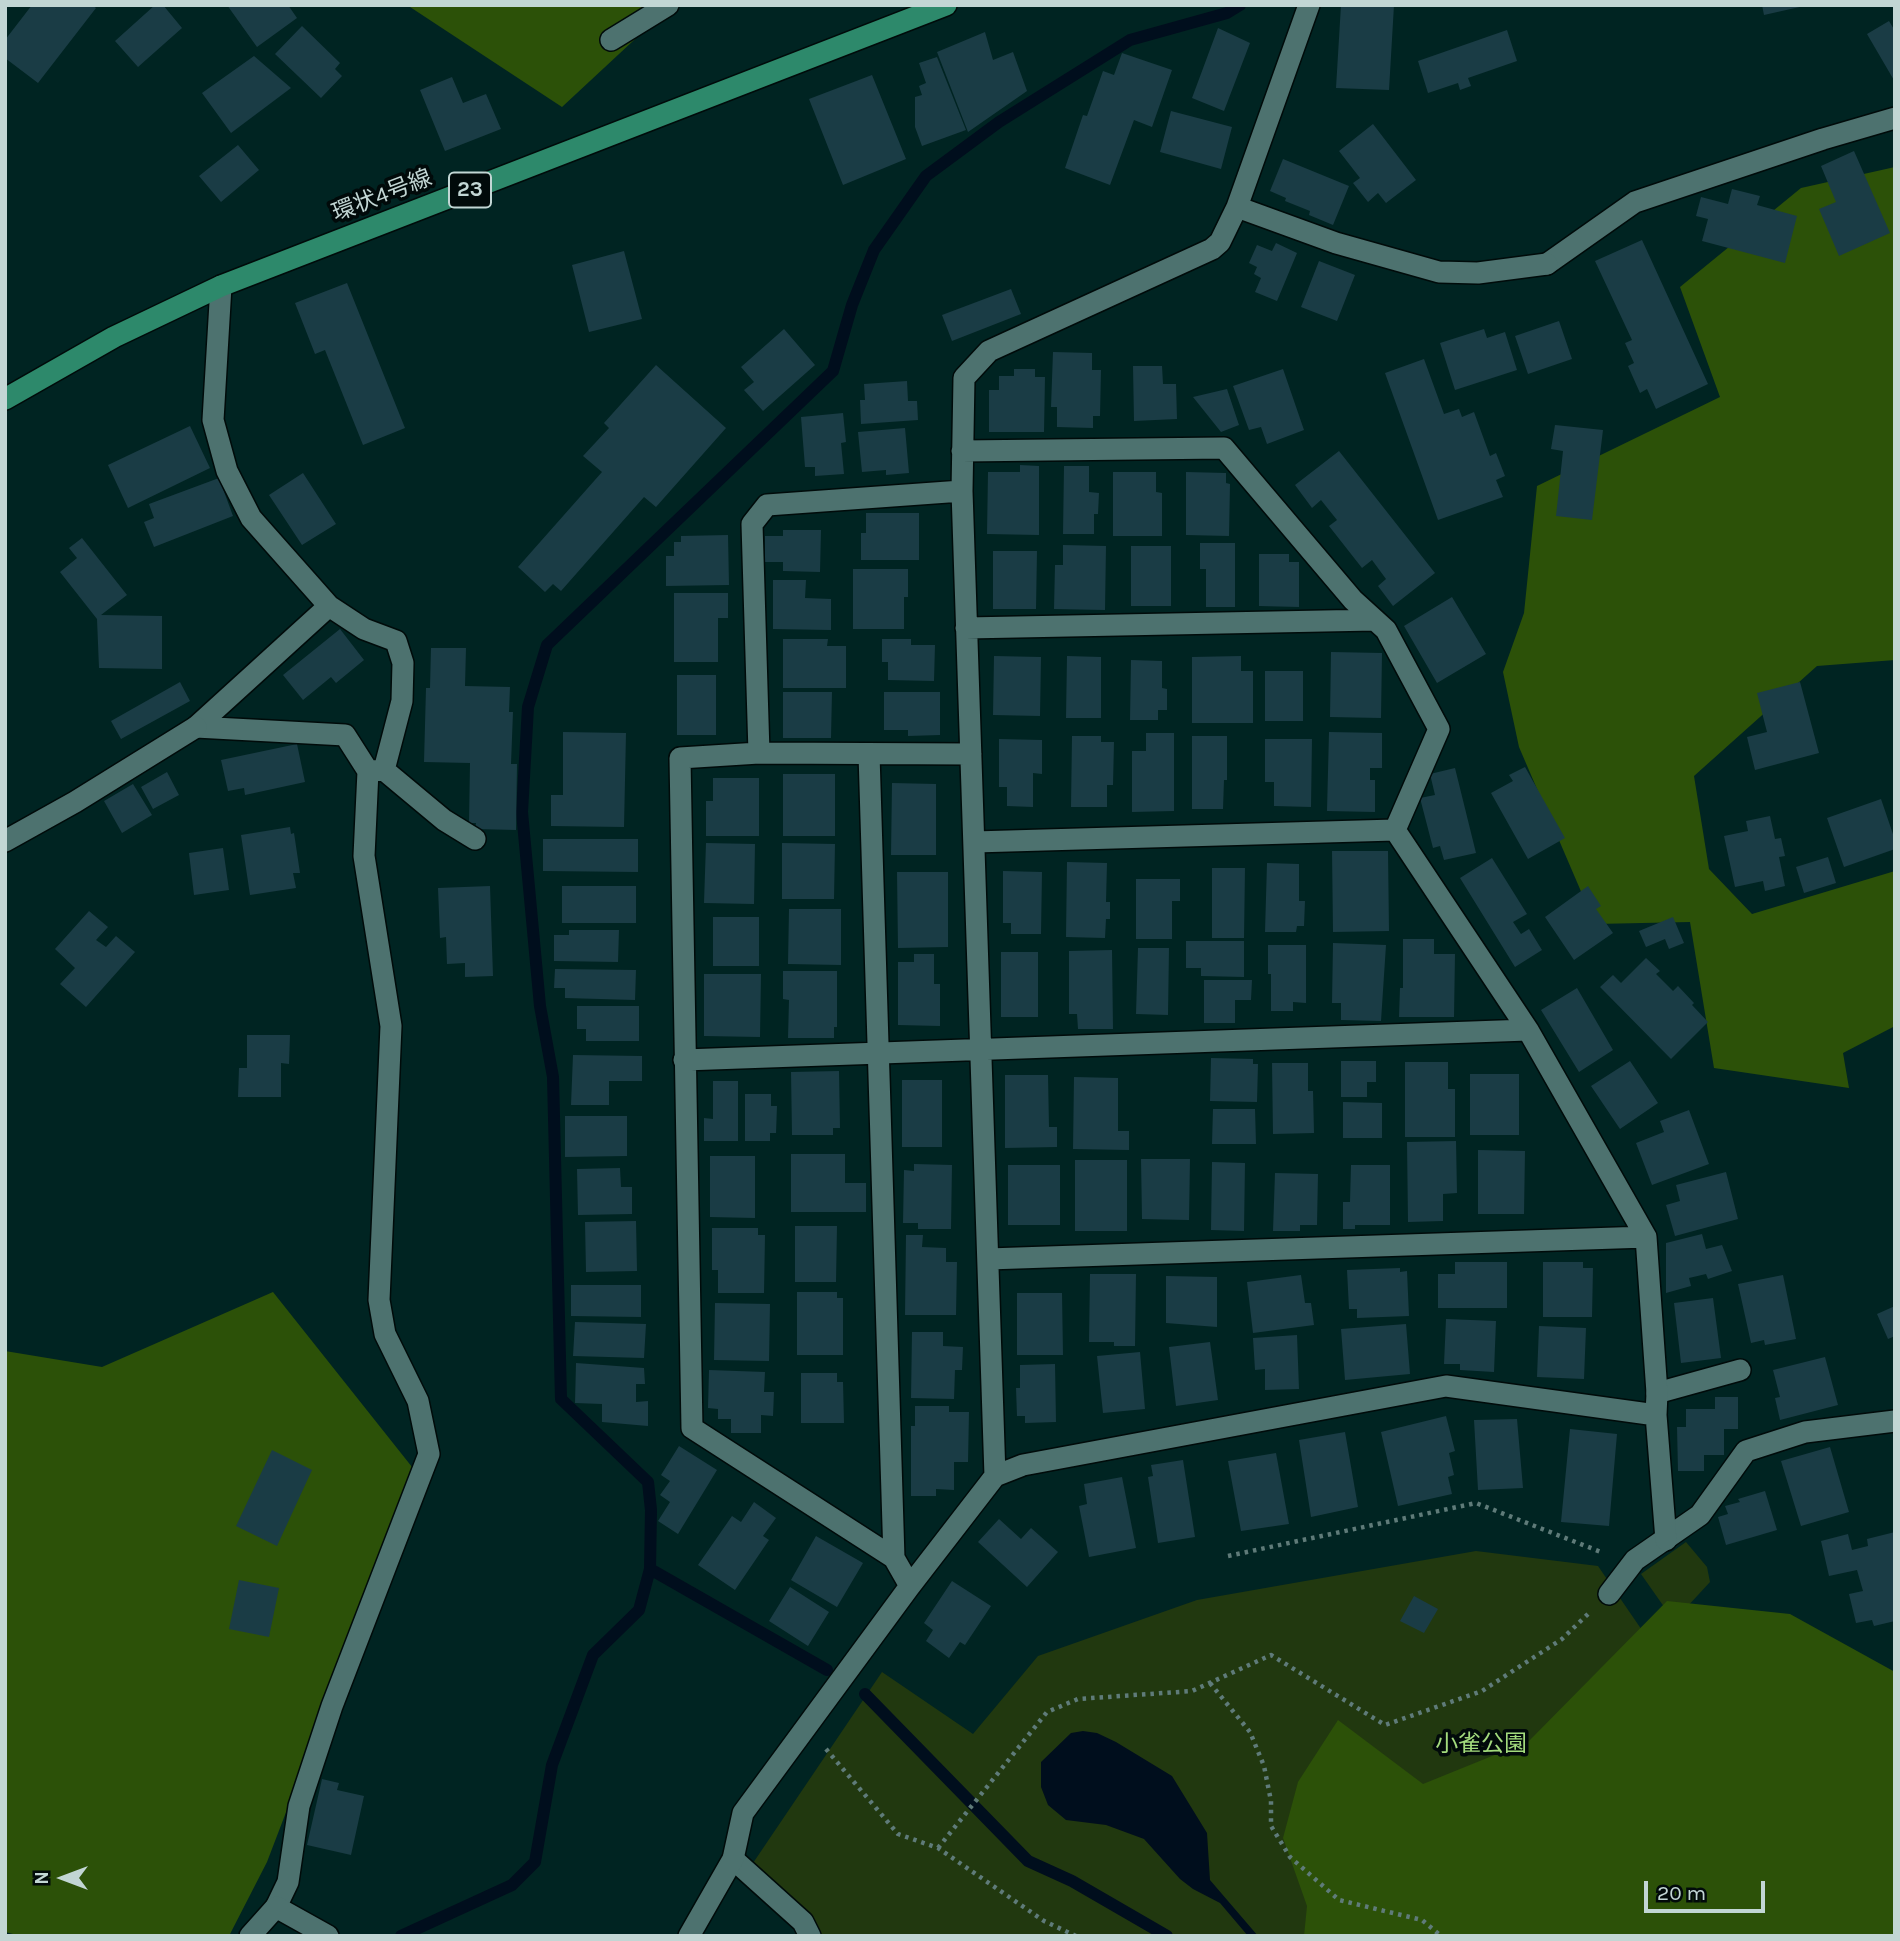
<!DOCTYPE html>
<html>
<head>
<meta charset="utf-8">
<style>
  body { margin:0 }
  #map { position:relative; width:1900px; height:1941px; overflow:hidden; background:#002422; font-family:Karla,sans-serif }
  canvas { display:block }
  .frame { position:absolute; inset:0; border:7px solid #c2d6d4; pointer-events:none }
  .north { position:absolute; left:28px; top:1843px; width:70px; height:70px; -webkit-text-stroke:5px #010a0a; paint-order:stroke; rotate:270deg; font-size:19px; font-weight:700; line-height:28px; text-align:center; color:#c2d6d4 }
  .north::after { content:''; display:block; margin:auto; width:24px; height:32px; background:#c2d6d4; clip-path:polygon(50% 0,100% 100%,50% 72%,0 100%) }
  .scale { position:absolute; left:1644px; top:1881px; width:121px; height:32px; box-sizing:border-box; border:4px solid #c2d6d4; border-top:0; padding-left:9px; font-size:21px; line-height:24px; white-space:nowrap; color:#c2d6d4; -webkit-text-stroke:5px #010a0a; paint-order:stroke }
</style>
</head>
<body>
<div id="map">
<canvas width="1900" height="1941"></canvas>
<div class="frame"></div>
<div class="north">N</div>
<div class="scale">20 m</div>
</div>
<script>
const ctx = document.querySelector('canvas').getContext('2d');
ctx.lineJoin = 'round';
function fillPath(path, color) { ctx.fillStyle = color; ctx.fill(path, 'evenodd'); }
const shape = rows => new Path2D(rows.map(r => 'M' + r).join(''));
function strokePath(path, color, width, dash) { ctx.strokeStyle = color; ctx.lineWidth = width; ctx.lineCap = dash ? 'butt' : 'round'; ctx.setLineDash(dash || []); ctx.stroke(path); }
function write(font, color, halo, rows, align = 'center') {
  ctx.font = font + ' Karla,"Noto Sans JP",sans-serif'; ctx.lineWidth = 7; ctx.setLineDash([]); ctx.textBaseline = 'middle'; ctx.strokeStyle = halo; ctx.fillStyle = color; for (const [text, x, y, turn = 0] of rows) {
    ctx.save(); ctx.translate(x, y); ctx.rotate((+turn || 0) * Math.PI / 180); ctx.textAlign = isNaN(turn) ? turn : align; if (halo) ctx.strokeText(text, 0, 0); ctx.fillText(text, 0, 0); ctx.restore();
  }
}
const green = shape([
  [1686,1542,1707,1567,1710,1582,1674,1621,1641,1574],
  [1476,1551,1598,1566,1748,1785,1857,1936,810,1936,751,1866,882,1672,973,1734,1038,1656,1197,1600]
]);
const forest = shape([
  [407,5,664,5,647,28,562,107],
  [1895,167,1895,660,1817,666,1694,776,1709,869,1752,914,1895,871,1895,1026,1843,1053,1849,1088,1714,1068,1690,922,1595,924,1519,747,1503,672,1524,613,1537,486,1720,397,1680,287,1801,188],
  [273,1292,416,1472,267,1862,229,1936,21,1936,5,1932,5,1351,102,1367],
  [1667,1601,1790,1614,1895,1672,1895,1936,1304,1936,1307,1906,1283,1838,1298,1782,1338,1720,1423,1784,1529,1741]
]);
const water = shape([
  [1083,1731,1097,1733,1116,1742,1172,1776,1207,1833,1210,1880,1258,1936,1248,1936,1220,1903,1193,1889,1180,1879,1144,1839,1106,1825,1066,1820,1048,1805,1041,1787,1041,1762,1071,1733]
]);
const stream = shape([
  [650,1569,827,1670],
  [865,1694,1028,1861,1072,1881,1167,1936],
  [401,1936,512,1885,535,1862,552,1765,593,1655,639,1610,650,1569,651,1510,648,1482,561,1399,553,1077,540,1006,522,812,528,707,547,645,833,371,852,305,874,250,926,176,999,122,1130,40,1227,13,1240,5]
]);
const building = shape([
  [32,5,92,5,96,8,38,83,5,58,5,40],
  [155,5,163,5,182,28,138,67,115,41],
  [227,5,288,5,297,18,257,47],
  [1341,5,1394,5,1389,90,1336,88],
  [1762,5,1804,5,1804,6,1764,15],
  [1889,21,1895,31,1895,82,1867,34],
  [302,26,340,63,335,69,342,76,321,98,275,54],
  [1218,28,1250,43,1224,111,1192,98],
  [1507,30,1517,61,1468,78,1471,86,1460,90,1458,83,1428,93,1418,61],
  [985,32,993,60,1013,52,1027,91,968,132,937,52],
  [1122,53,1172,70,1152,127,1134,120,1110,185,1065,168,1083,115,1087,116,1103,71,1114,75],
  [254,56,291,88,231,133,202,93],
  [937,57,966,130,922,146,915,127,915,97,922,95,919,86,926,83,919,63],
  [872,75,906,159,843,185,809,99],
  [452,77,463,103,486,94,501,129,445,151,420,90],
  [1171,111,1232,127,1221,169,1160,152],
  [1373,124,1416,180,1386,203,1378,193,1368,202,1353,183,1360,178,1339,151],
  [238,145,259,170,221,202,199,176],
  [1854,151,1890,233,1839,256,1819,209,1836,202,1821,166],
  [1283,159,1349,186,1333,225,1309,215,1310,211,1285,201,1286,198,1270,191],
  [1732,189,1760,196,1757,205,1797,216,1785,263,1702,241,1708,219,1696,216,1701,197,1728,204],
  [1642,240,1708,384,1656,409,1647,389,1640,393,1628,366,1634,363,1625,343,1632,340,1595,261],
  [1276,243,1297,253,1277,301,1255,292,1261,278,1254,274,1257,267,1249,263,1257,245,1272,251],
  [624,251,642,319,589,332,572,265],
  [1319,261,1355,275,1337,321,1301,307],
  [347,283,405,428,363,445,325,350,315,354,295,303],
  [1011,289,1021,314,952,341,942,315],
  [1559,321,1572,359,1528,374,1515,336],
  [784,329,815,365,763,411,744,390,754,382,741,367],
  [1484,329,1487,338,1505,332,1517,370,1455,390,1440,343],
  [1053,352,1092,353,1092,370,1101,370,1100,416,1093,416,1093,428,1057,427,1057,407,1051,407],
  [1424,359,1444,414,1459,409,1462,417,1474,412,1490,456,1496,453,1505,476,1496,480,1503,497,1438,520,1385,373],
  [656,365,726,428,656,507,644,497,561,591,553,584,545,592,518,567,602,472,583,456,609,428,604,423],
  [1133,366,1162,366,1163,384,1176,384,1177,419,1134,421],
  [1014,369,1035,369,1035,377,1045,377,1044,432,989,432,989,390,999,390,999,376,1014,376],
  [1283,369,1304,430,1267,444,1261,427,1249,430,1233,386],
  [907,381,908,401,917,401,918,420,861,424,860,400,865,400,864,384],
  [1227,389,1239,425,1221,432,1193,397],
  [843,413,846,442,841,443,844,474,815,476,815,467,805,467,801,417],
  [1555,425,1603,430,1592,520,1556,516,1563,451,1551,449],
  [190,426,210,468,128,508,108,465],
  [905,428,909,473,886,475,886,470,862,472,858,432],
  [1339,451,1435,573,1393,606,1378,586,1386,579,1372,560,1362,568,1329,526,1337,520,1321,500,1312,508,1295,485],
  [1020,465,1039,466,1039,535,987,534,988,472,1020,472],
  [1064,466,1089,466,1089,492,1099,493,1098,514,1094,514,1094,534,1063,534],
  [1113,472,1156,472,1156,492,1162,493,1162,536,1113,536],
  [1186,472,1226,473,1226,483,1230,484,1229,536,1186,535],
  [303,473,336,524,302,545,269,495],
  [219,478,233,516,154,547,144,522,154,518,149,504],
  [866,513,919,513,919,560,861,560,861,533,866,533],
  [783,530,821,530,820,572,783,571,783,562,765,562,765,536,783,536],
  [728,535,729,585,666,586,666,556,674,556,674,542,681,542,681,536],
  [82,538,127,595,101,615,162,616,162,669,99,668,97,619,60,572,77,558,69,548],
  [1200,543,1235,543,1235,607,1206,607,1206,569,1200,569],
  [1063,545,1106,546,1105,610,1054,609,1055,565,1063,565],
  [1131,546,1171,546,1171,606,1131,606],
  [993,551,1037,551,1036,609,993,609],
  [1259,554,1289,554,1289,562,1299,562,1299,607,1259,606],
  [853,569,908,569,908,597,904,597,904,629,853,629],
  [773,580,806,580,805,598,831,599,831,630,773,629],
  [674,593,728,593,728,618,718,618,718,662,674,662],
  [1452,597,1486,654,1437,683,1404,626],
  [340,629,364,660,336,683,331,677,303,700,283,675],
  [783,639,828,639,827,646,846,646,846,688,783,688],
  [882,639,911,639,911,645,935,645,934,681,888,680,888,662,882,662],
  [431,648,466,648,465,686,510,687,509,712,513,712,511,764,517,764,516,830,475,829,476,823,469,823,470,763,424,762,426,688,430,688],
  [1331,652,1382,653,1381,718,1330,717],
  [994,656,1041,657,1040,716,993,715],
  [1067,656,1101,657,1101,718,1066,718],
  [1241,656,1241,671,1253,671,1253,723,1192,723,1192,657],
  [1131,660,1162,661,1162,688,1167,689,1167,710,1158,710,1158,720,1130,720],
  [1265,671,1303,671,1303,721,1265,721],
  [677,675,716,675,716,735,677,735],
  [180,682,190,701,121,739,111,721],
  [1800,682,1819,753,1755,770,1747,737,1767,732,1757,693],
  [783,692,832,692,831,738,783,738],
  [884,692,940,692,940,735,908,736,908,730,884,730],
  [563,732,626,733,624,827,551,826,551,795,563,795],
  [1329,732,1382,733,1382,768,1370,768,1370,780,1375,780,1375,812,1327,811],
  [1146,733,1174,733,1174,811,1132,812,1132,751,1146,751],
  [1072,736,1101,736,1101,742,1114,742,1113,785,1107,785,1107,807,1071,807],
  [1192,736,1227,736,1227,780,1224,780,1223,809,1192,809],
  [999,739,1042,740,1042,774,1033,773,1033,807,1007,806,1007,787,999,787],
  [1265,739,1312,739,1311,807,1274,806,1274,782,1265,782],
  [297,744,305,782,245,795,244,788,228,791,221,760],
  [1525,767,1565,838,1528,859,1491,793,1513,781,1509,775],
  [1455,768,1476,853,1444,860,1440,846,1433,848,1420,798,1435,795,1430,774],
  [167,772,179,795,153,809,141,787],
  [783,774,835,774,835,836,783,836],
  [713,778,759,778,759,836,706,836,706,801,713,801],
  [892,783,936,784,936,855,891,855],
  [133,784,152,815,122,833,104,801],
  [1881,799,1895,840,1895,849,1844,867,1827,818],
  [1770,816,1775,839,1781,838,1785,856,1779,857,1785,886,1765,891,1763,881,1735,887,1724,836,1748,831,1746,821],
  [290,827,291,834,294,833,300,873,293,873,296,888,250,895,241,835],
  [543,839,638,839,638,872,543,871],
  [706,843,755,844,754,904,704,903],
  [782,843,835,844,834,899,782,899],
  [223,848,229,890,194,895,189,853],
  [1332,851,1388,851,1389,931,1333,932],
  [1828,857,1836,883,1804,893,1796,867],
  [1492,858,1527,914,1513,922,1521,934,1529,929,1542,950,1515,967,1460,878],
  [1067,862,1107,863,1106,902,1110,902,1110,919,1106,919,1105,938,1066,937],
  [1267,863,1299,864,1299,901,1305,901,1304,926,1297,926,1296,932,1265,932],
  [1212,868,1245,868,1244,938,1212,938],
  [1003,871,1042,872,1041,934,1011,934,1011,923,1003,923],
  [897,872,948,872,948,947,898,948],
  [1136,879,1180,879,1180,901,1172,901,1172,939,1136,939],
  [490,886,493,976,465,977,465,963,447,964,446,937,440,938,438,888],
  [562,886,636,886,636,923,562,923],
  [1588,886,1601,906,1596,909,1613,933,1574,960,1545,917],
  [789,909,841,909,841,965,788,964],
  [89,911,108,927,96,940,106,947,116,936,135,952,86,1007,60,984,75,968,55,949],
  [713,917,759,917,759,966,713,966],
  [1673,917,1684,943,1669,949,1665,939,1646,947,1639,931],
  [569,930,619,930,618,962,554,961,554,935,569,935],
  [1403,939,1434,939,1434,954,1455,954,1454,1017,1399,1017,1400,988,1403,988],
  [1186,941,1244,941,1244,977,1201,976,1201,968,1186,968],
  [1333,943,1386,945,1381,1021,1341,1020,1341,1003,1332,1003],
  [1268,945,1306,945,1306,1003,1293,1002,1293,1011,1271,1011,1271,974,1268,974],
  [1138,948,1169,948,1168,1015,1136,1014],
  [1112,950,1113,1029,1078,1029,1077,1014,1069,1014,1069,951],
  [1001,952,1038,952,1038,1017,1001,1017],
  [914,954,934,954,934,984,940,984,940,1026,898,1025,898,962,914,962],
  [1646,958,1660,971,1656,974,1673,991,1678,986,1694,1003,1692,1005,1708,1022,1671,1059,1600,987,1613,975,1621,983],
  [555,969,636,970,635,1000,565,998,565,988,554,988],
  [783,971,837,971,837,1027,834,1027,834,1038,788,1038,789,1000,783,999],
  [704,974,761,974,760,1037,704,1036],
  [1204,980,1252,980,1251,1000,1235,1000,1235,1023,1204,1023],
  [1577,988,1613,1050,1579,1072,1541,1010],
  [577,1006,639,1006,639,1041,586,1041,586,1029,577,1029],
  [247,1035,290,1035,289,1064,281,1063,281,1097,238,1097,239,1068,247,1068],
  [573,1055,642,1056,642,1081,609,1081,609,1105,571,1105],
  [1211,1058,1253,1059,1253,1064,1258,1064,1257,1102,1210,1101],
  [1341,1061,1376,1061,1376,1082,1367,1082,1367,1097,1341,1097],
  [1630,1061,1658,1103,1620,1129,1591,1086],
  [1405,1062,1448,1062,1448,1089,1455,1089,1455,1137,1405,1137],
  [1272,1063,1308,1063,1308,1091,1313,1091,1314,1133,1273,1134],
  [839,1071,840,1128,833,1128,833,1135,792,1135,791,1072],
  [1470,1074,1519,1074,1519,1135,1470,1135],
  [1005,1075,1048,1075,1049,1127,1057,1127,1057,1147,1005,1148],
  [1074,1077,1118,1078,1118,1131,1129,1131,1129,1150,1073,1149],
  [902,1080,942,1080,942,1147,902,1147],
  [713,1081,738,1081,738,1141,704,1141,704,1118,713,1119],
  [745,1094,771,1094,771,1106,777,1106,776,1133,770,1133,770,1141,745,1141],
  [1343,1102,1382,1103,1382,1138,1343,1138],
  [1213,1109,1255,1109,1256,1144,1212,1144],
  [1689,1110,1709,1164,1652,1185,1636,1143,1664,1132,1660,1121],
  [565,1116,627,1116,627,1156,565,1157],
  [1456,1141,1457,1193,1443,1194,1443,1221,1408,1222,1407,1142],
  [1478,1150,1525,1151,1524,1214,1478,1214],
  [791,1154,845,1154,845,1183,866,1183,866,1212,791,1212],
  [710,1156,755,1156,755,1218,710,1217],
  [1141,1159,1190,1159,1189,1220,1142,1219],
  [1075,1160,1127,1160,1127,1231,1075,1231],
  [1212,1162,1245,1163,1244,1231,1211,1230],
  [914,1164,952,1165,951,1229,918,1229,918,1223,903,1223,904,1170,914,1171],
  [1008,1165,1060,1165,1060,1225,1008,1225],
  [1351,1165,1390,1165,1390,1225,1355,1225,1355,1229,1343,1229,1343,1202,1350,1202],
  [620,1168,621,1187,632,1187,632,1214,578,1215,577,1169],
  [1726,1172,1738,1219,1675,1236,1666,1205,1680,1201,1676,1185],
  [1275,1173,1318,1174,1317,1225,1300,1225,1300,1231,1273,1231],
  [636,1221,637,1271,586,1272,585,1222],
  [795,1226,837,1226,836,1282,795,1282],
  [712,1228,758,1228,758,1235,765,1235,764,1293,718,1293,718,1270,712,1270],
  [1702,1234,1706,1249,1722,1245,1732,1271,1708,1279,1706,1274,1689,1278,1691,1286,1666,1293,1666,1243],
  [906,1235,923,1235,922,1247,946,1248,946,1262,957,1262,956,1315,905,1315],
  [1455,1262,1507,1262,1507,1308,1438,1308,1438,1274,1455,1274],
  [1543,1262,1583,1262,1583,1268,1593,1268,1592,1317,1543,1317],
  [1400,1268,1400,1272,1407,1271,1409,1316,1357,1318,1357,1309,1349,1309,1347,1270],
  [1090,1274,1136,1274,1135,1346,1114,1346,1114,1342,1089,1342],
  [1301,1275,1305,1303,1311,1303,1314,1325,1253,1333,1247,1282],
  [1783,1275,1796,1339,1765,1345,1764,1340,1751,1343,1738,1284],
  [1166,1276,1217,1277,1217,1327,1166,1323],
  [571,1285,641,1285,641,1317,571,1316],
  [797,1292,837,1292,837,1298,843,1298,843,1355,797,1355],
  [1017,1293,1062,1293,1063,1355,1017,1355],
  [1713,1298,1721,1358,1681,1363,1674,1303],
  [715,1303,770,1304,769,1361,714,1360],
  [1895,1306,1895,1336,1888,1339,1877,1314],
  [1446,1319,1496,1321,1494,1372,1460,1370,1460,1364,1444,1364],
  [575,1322,646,1324,644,1358,573,1356],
  [1406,1324,1410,1374,1345,1380,1341,1329],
  [1539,1326,1586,1328,1584,1379,1537,1377],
  [912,1332,943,1332,943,1346,963,1347,962,1370,955,1370,954,1399,911,1398],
  [1297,1335,1299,1389,1265,1390,1265,1369,1255,1370,1253,1338],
  [1210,1342,1218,1400,1176,1406,1169,1347],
  [1140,1352,1145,1409,1103,1413,1097,1356],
  [1825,1357,1838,1405,1780,1420,1775,1398,1780,1397,1773,1370],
  [576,1363,644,1368,645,1384,636,1384,636,1402,648,1401,648,1426,602,1422,602,1404,575,1403],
  [1055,1364,1056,1422,1025,1423,1025,1416,1017,1416,1016,1388,1020,1388,1020,1365],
  [709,1370,765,1372,764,1392,774,1392,773,1416,761,1415,761,1433,731,1433,731,1419,718,1419,718,1409,708,1408],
  [801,1373,837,1373,837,1382,843,1382,844,1423,801,1423],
  [1715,1397,1738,1397,1738,1429,1724,1429,1724,1455,1704,1455,1704,1471,1678,1471,1677,1427,1686,1427,1686,1409,1715,1409],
  [915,1406,949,1406,949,1412,969,1412,968,1462,954,1462,954,1490,936,1489,936,1496,911,1496,911,1426,915,1426],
  [1446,1416,1455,1451,1449,1453,1454,1475,1448,1477,1452,1494,1398,1506,1381,1432],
  [1517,1419,1523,1488,1478,1490,1474,1420],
  [1570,1429,1617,1434,1609,1526,1561,1522],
  [1345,1432,1358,1507,1311,1517,1299,1440],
  [679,1446,717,1470,678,1534,658,1521,670,1502,660,1495,670,1481,661,1475],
  [1830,1447,1849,1512,1801,1526,1781,1461],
  [272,1450,312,1470,277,1546,236,1526],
  [1276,1453,1289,1524,1241,1531,1228,1461],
  [1183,1460,1195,1537,1158,1543,1148,1477,1153,1476,1151,1465],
  [1122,1477,1136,1548,1089,1557,1079,1506,1087,1504,1084,1484],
  [1765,1491,1777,1530,1726,1545,1718,1517,1728,1514,1725,1506,1740,1502,1738,1499],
  [754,1502,776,1518,763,1536,769,1540,735,1590,698,1565,732,1516,741,1522],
  [999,1519,1021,1539,1031,1528,1058,1552,1027,1587,978,1542],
  [1895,1532,1895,1621,1874,1626,1872,1620,1856,1623,1849,1594,1863,1591,1857,1570,1829,1576,1821,1541,1848,1534,1852,1550,1868,1546,1867,1539],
  [816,1536,863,1563,837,1607,791,1580],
  [239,1580,279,1588,269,1637,229,1629],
  [952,1581,991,1606,965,1645,960,1642,949,1658,926,1641,933,1630,924,1623],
  [790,1587,829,1612,808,1646,769,1621],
  [1414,1596,1438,1609,1424,1633,1400,1621],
  [322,1779,339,1783,337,1790,364,1796,351,1855,307,1845]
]);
const path = shape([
  [1228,1556,1476,1503,1601,1552],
  [1210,1683,1250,1732,1264,1766,1271,1801,1271,1826,1290,1857,1339,1900,1422,1920,1441,1936],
  [826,1749,898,1834,938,1848,1044,1921,1076,1936],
  [938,1848,1047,1712,1078,1699,1192,1691,1271,1655,1385,1725,1482,1691,1562,1639,1588,1614]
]);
const lane = shape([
  [611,40,668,5],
  [1547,264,1635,202,1823,139,1895,118],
  [221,286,213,420,227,471,251,518,329,606,364,629,396,641,403,663,402,701,384,770],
  [196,727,345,735,368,771,364,856,391,1026,379,1300,385,1334,418,1401,429,1454,332,1706,299,1806,288,1882,276,1907],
  [196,727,329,606],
  [370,771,384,770,444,820,475,839],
  [1657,1393,1740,1370],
  [1609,1594,1635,1560,1700,1515,1746,1451,1805,1432,1895,1421],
  [733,1859,803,1922,810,1936]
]);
const street = shape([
  [1237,207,1336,243,1439,272,1478,273,1547,264],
  [962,451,1224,448,1353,600,1375,620],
  [759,753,971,754],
  [869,754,894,1558],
  [5,841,75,802,196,727],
  [974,842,1395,830],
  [684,1060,1528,1030],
  [988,1259,1646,1237],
  [1656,1415,1666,1540],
  [995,1476,962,491,964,378,989,351,1212,249,1220,242,1237,207,1309,5],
  [910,1586,894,1558,692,1428,680,758,759,753,752,524,767,505,962,491],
  [250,1936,276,1907,328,1936],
  [689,1936,733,1859,743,1813,910,1586,995,1476,1023,1465,1446,1386,1656,1415,1657,1393,1646,1237,1528,1030,1395,830,1439,729,1386,630,1375,620,966,628]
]);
const primary = shape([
  [5,399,114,337,221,286,946,5]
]);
const shields = [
  [470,190,42]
];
const shieldNames = [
  ["23",470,190]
];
const streetNames = [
  ["環状4号線",382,196,-21]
];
const parkNames = [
  ["小雀公園",1481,1744]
];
fillPath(green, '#21380f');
fillPath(forest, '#2c5108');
fillPath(water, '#000e1d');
strokePath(stream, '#000e1d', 12);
fillPath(building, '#1a3c45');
strokePath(lane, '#000b0a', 24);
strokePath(street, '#000b0a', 24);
strokePath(primary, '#000b0a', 24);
strokePath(path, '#5f7b79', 4.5, [3.5, 5]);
strokePath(lane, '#4d726f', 21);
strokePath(street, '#4d726f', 21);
strokePath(primary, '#2d896b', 21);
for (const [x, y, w] of shields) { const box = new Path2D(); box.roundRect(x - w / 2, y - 17.5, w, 35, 5); ctx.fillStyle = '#010a0a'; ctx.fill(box); strokePath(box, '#c2d6d4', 2); }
write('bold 21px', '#c2d6d4', null, shieldNames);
write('23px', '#c2d6d4', '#010a0a', streetNames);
write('23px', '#a3db7d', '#010a0a', parkNames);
</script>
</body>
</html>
